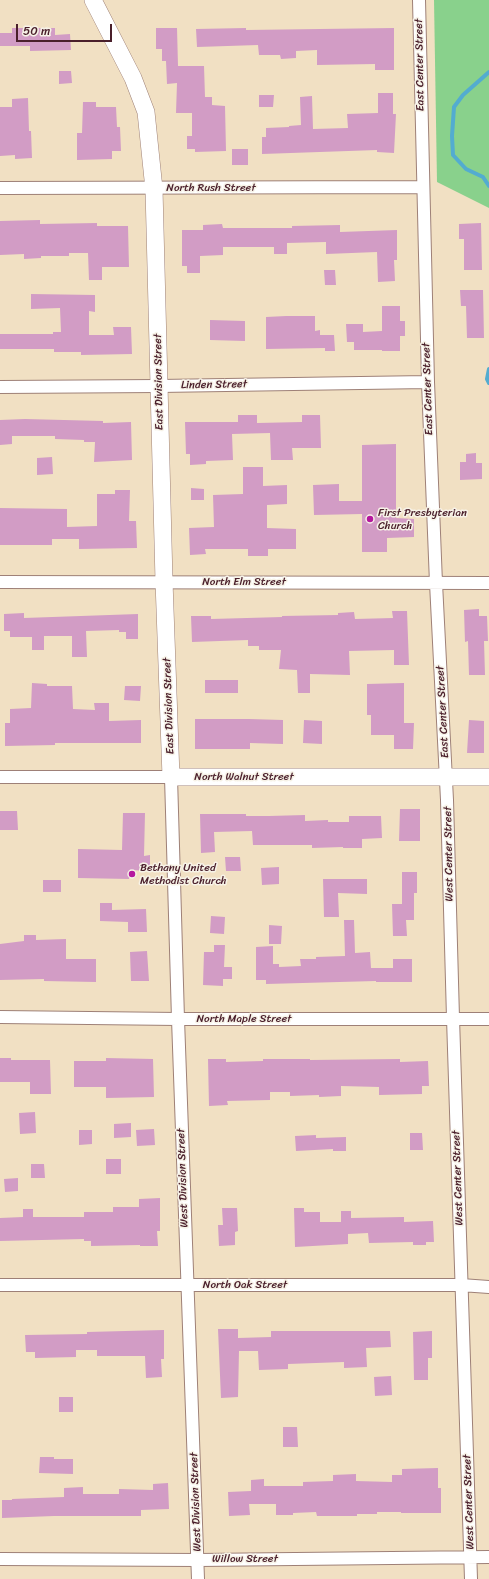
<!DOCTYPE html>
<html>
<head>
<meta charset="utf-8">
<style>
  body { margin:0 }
  #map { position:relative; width:489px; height:1579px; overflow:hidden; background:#f1e0c3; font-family:Sriracha,sans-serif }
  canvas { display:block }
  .scale { position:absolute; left:16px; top:24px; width:96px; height:18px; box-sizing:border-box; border:2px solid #4a1f2b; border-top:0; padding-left:5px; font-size:12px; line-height:14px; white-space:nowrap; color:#4a1f2b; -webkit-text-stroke:3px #f7f3e8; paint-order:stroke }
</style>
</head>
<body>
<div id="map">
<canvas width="489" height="1579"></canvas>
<div class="scale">50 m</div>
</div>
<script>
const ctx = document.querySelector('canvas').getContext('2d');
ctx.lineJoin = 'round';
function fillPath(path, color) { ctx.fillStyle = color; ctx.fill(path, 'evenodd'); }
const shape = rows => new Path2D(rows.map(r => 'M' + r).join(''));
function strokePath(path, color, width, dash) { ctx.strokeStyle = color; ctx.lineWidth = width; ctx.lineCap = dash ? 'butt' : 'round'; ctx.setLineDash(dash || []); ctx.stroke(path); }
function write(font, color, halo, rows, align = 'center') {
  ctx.font = font + ' Sriracha,sans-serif'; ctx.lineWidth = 3; ctx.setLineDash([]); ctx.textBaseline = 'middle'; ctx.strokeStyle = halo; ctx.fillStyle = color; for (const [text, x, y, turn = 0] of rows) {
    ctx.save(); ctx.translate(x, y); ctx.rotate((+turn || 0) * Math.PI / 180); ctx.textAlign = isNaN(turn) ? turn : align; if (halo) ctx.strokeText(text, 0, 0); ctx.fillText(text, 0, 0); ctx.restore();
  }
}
const green = shape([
  [434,0,489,0,489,208,437,182]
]);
const stream = shape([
  [489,72,463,95,454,107,452,136,453,155,466,169,483,177,489,186],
  [489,369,487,379,489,383]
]);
const building = shape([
  [12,28,55,28,55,35,70,34,71,50,30,51,30,46,0,46,0,33,12,33],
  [156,28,177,28,178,66,204,66,205,97,212,97,212,105,225,106,226,151,195,152,195,149,187,149,187,136,192,136,192,113,176,113,177,83,167,84,166,61,162,61,162,49,156,49],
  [246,28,246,30,394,28,394,70,375,70,375,64,317,65,317,50,296,51,296,58,281,59,280,55,259,55,258,45,197,47,196,29],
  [59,71,71,71,72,83,59,84],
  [378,93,393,93,393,114,396,114,394,153,377,152,377,150,262,154,262,137,266,137,266,128,289,127,289,126,301,125,300,97,312,96,313,129,348,128,347,114,378,113],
  [259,95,274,95,273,107,259,107],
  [28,98,29,131,31,131,32,158,15,159,15,155,0,156,0,107,12,107,12,99],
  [83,102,96,102,96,107,116,107,117,127,120,127,121,151,112,151,112,159,77,160,77,133,82,133],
  [232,149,248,149,248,165,232,165],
  [40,220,40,224,97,223,97,226,128,226,129,267,102,267,102,280,89,280,88,253,69,253,69,256,41,256,41,258,24,259,24,254,0,255,0,221],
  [481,223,482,270,464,270,464,239,459,239,459,224],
  [222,224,223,228,292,228,292,226,340,225,340,232,397,230,397,260,394,260,395,281,378,282,377,252,326,254,326,242,287,243,287,254,274,254,274,247,223,247,223,255,200,256,200,273,187,273,187,266,182,266,182,230,203,230,203,225],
  [324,270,335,270,336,285,325,285],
  [460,290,483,290,484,338,467,338,466,306,461,306],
  [31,294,95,295,95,312,89,311,89,335,114,335,113,327,131,327,132,354,81,355,81,352,54,352,54,349,0,349,0,334,53,334,53,332,61,332,60,308,31,309],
  [382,306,400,306,400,321,405,321,405,336,400,336,400,351,382,351,382,350,354,350,354,342,347,342,346,324,363,324,363,332,382,331],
  [286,316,315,316,315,331,320,330,320,335,334,335,335,351,325,351,325,348,266,349,266,317],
  [210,320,245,321,245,341,210,340],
  [238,415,257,415,257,423,302,422,302,415,320,415,321,448,292,448,293,460,271,460,270,433,232,434,233,460,206,461,206,464,190,465,190,454,186,454,185,422,238,422],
  [25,419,103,421,103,423,131,422,132,460,94,462,95,442,84,442,84,440,55,439,55,436,12,436,12,444,0,445,0,420],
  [396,444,396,518,414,519,414,537,387,538,387,552,362,552,362,514,314,515,313,485,339,484,339,501,362,501,362,445],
  [476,453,476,463,482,463,482,479,460,480,460,462,466,462,466,454],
  [52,457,53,474,37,475,37,458],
  [243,467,263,467,263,486,287,485,287,504,267,505,267,528,296,529,296,549,268,549,268,556,248,556,248,549,205,549,206,554,190,555,189,528,214,527,213,495,243,494],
  [191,488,204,489,204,500,191,500],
  [115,490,130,490,129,521,136,521,137,548,79,549,79,539,52,539,52,545,0,545,0,508,67,509,67,527,97,526,97,494,115,494],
  [479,609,479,616,487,616,488,641,484,641,485,675,469,675,468,641,465,642,464,610],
  [392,611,407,611,409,665,394,665,394,650,349,651,350,675,310,674,310,693,298,693,297,670,279,669,281,650,259,650,259,646,248,646,248,640,192,642,191,616,211,616,211,619,247,618,282,617,282,616,338,615,338,613,354,612,355,619,393,618],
  [24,613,24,618,138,614,138,639,126,639,126,632,119,632,119,630,86,631,87,657,72,657,72,636,44,636,44,650,32,650,32,637,10,637,10,631,4,631,4,614],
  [205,680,238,680,238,693,205,693],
  [32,683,47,684,47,686,72,686,73,709,95,710,94,703,109,703,109,721,141,720,141,743,55,743,55,745,5,746,5,723,10,723,10,709,31,708],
  [404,683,404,723,414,723,413,749,394,749,394,735,371,735,371,715,367,715,367,684],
  [125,686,141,686,140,701,124,700],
  [195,719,249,719,283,720,283,744,250,743,250,749,195,749],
  [304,720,322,721,322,744,303,743],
  [469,720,484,721,484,753,467,753],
  [400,809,420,809,420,841,399,841],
  [0,811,17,811,18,830,0,830],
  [123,813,145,813,144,856,150,855,150,871,129,870,129,879,78,878,78,849,122,850],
  [200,814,246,814,246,816,269,816,305,815,305,821,328,820,328,822,349,822,349,816,381,816,382,838,362,839,362,848,343,848,343,847,312,848,312,845,253,845,252,831,214,832,215,852,201,853],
  [225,857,240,857,241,871,226,871],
  [279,867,279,884,262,885,261,868],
  [402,872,417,872,417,893,414,893,414,920,406,920,407,936,393,936,392,904,402,904],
  [323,879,367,879,367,894,338,893,339,917,324,917],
  [43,880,61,880,61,892,43,892],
  [100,903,112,903,112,910,146,909,147,932,128,932,128,922,100,921],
  [211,916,225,917,224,934,210,933],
  [344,920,354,920,355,953,370,952,371,968,393,968,393,959,412,959,412,982,376,982,376,981,266,984,266,980,256,980,256,947,273,946,273,964,279,964,279,967,301,966,300,959,316,959,316,957,345,956],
  [269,925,282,926,281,944,269,944],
  [24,935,36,935,36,940,66,939,66,959,96,959,96,982,44,981,44,979,0,980,0,944,24,941],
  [214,945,225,945,224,967,232,967,232,979,223,979,223,986,203,985,204,952,214,952],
  [147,951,149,981,131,981,130,952],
  [0,1058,11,1058,11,1060,50,1060,51,1094,30,1094,30,1082,0,1082],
  [106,1058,153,1059,154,1097,106,1098,106,1087,74,1087,74,1061,106,1061],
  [208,1059,226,1059,226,1062,263,1061,263,1059,310,1059,310,1060,400,1059,400,1062,428,1061,429,1086,422,1086,422,1094,379,1095,379,1087,341,1086,341,1096,319,1097,319,1095,290,1096,290,1092,270,1092,270,1100,227,1101,228,1105,209,1106],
  [35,1112,36,1133,20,1134,19,1113],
  [131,1123,131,1137,114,1138,114,1124],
  [154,1129,155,1145,137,1146,136,1130],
  [79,1130,92,1130,92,1144,79,1145],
  [410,1133,422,1133,423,1150,410,1150],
  [316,1135,316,1138,346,1137,346,1151,333,1151,333,1149,296,1151,295,1136],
  [106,1159,121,1159,121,1174,106,1174],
  [31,1164,44,1164,45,1178,31,1178],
  [18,1178,18,1191,5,1192,4,1179],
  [160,1198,160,1231,157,1231,158,1246,140,1246,140,1245,91,1246,91,1241,84,1241,84,1239,0,1241,0,1218,23,1217,23,1209,33,1209,33,1217,84,1217,84,1212,113,1212,113,1207,139,1207,139,1199],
  [222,1208,237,1208,238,1231,235,1232,235,1245,219,1246,218,1225,223,1225],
  [294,1208,304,1208,304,1212,320,1212,320,1222,341,1222,341,1211,351,1211,351,1218,404,1217,404,1222,433,1221,434,1242,426,1242,426,1245,413,1245,413,1242,369,1243,368,1233,348,1234,348,1244,295,1247],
  [218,1329,238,1329,238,1338,271,1337,271,1331,390,1331,391,1347,366,1348,367,1367,344,1368,344,1362,288,1364,288,1369,259,1370,258,1351,239,1351,238,1397,221,1398],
  [164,1330,164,1359,161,1359,162,1377,146,1378,145,1356,97,1356,97,1350,76,1350,76,1357,35,1358,35,1352,26,1352,25,1335,87,1334,87,1332],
  [432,1331,432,1358,428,1358,428,1380,414,1380,413,1332],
  [391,1376,392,1395,375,1396,374,1377],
  [59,1397,73,1397,73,1412,59,1412],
  [283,1427,297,1427,298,1447,283,1447],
  [40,1457,54,1457,54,1459,73,1459,73,1474,39,1473],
  [438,1468,438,1488,441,1488,441,1513,401,1513,401,1512,377,1512,377,1514,357,1514,357,1516,317,1516,316,1512,293,1513,293,1515,276,1515,276,1504,249,1504,250,1515,229,1516,228,1492,251,1491,251,1480,264,1479,264,1486,303,1486,303,1482,333,1481,333,1475,356,1474,356,1481,392,1482,392,1475,402,1475,402,1469],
  [168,1483,169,1509,141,1510,141,1516,54,1516,2,1518,2,1500,12,1500,12,1499,64,1497,64,1488,83,1487,83,1494,119,1494,119,1489,153,1490,153,1484]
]);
const street = shape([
  [419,0,428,382,436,583,447,800,453,1018,471,1579],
  [0,188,423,187],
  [0,387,159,386,428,382],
  [0,582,489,583],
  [0,777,171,777,178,1019,198,1579],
  [0,1017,178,1019,489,1019],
  [0,1285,461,1285,489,1287],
  [0,1559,198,1560,489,1557]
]);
const secondary = shape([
  [93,0,133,78,146,112,154,189,164,581,171,777,489,777]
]);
const markers = [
  [370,519,4,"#b5179e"],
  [132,874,4,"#b5179e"]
];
const streetNames = [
  ["East Center Street",420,65,-91],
  ["North Rush Street",211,188],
  ["East Division Street",159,382,-91],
  ["Linden Street",214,385,-1],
  ["East Center Street",428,389,-92],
  ["North Elm Street",244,582],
  ["East Division Street",169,706,-92],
  ["East Center Street",443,712,-93],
  ["North Walnut Street",244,777],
  ["West Center Street",449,854,-91],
  ["North Maple Street",244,1019],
  ["West Division Street",183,1178,-92],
  ["West Center Street",458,1178,-92],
  ["North Oak Street",245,1285],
  ["West Division Street",196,1502,-92],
  ["West Center Street",469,1502,-92],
  ["Willow Street",245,1559]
];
const poiNames = [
  ["First Presbyterian",378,513],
  ["Church",378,526],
  ["Bethany United",140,868],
  ["Methodist Church",140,881]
];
fillPath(green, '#89d18c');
strokePath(stream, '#53acd0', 4);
fillPath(building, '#d29cc5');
strokePath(street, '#9e8077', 14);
strokePath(secondary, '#9e8077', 18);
strokePath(street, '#fff', 12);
strokePath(secondary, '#fff', 17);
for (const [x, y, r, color] of markers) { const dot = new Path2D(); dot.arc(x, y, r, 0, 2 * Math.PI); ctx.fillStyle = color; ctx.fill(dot); strokePath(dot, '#f7f3e8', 1.5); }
write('11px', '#4a1f2b', '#f7f3e8', streetNames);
write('11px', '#4a1f2b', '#f7f3e8', poiNames, 'left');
</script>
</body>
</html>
